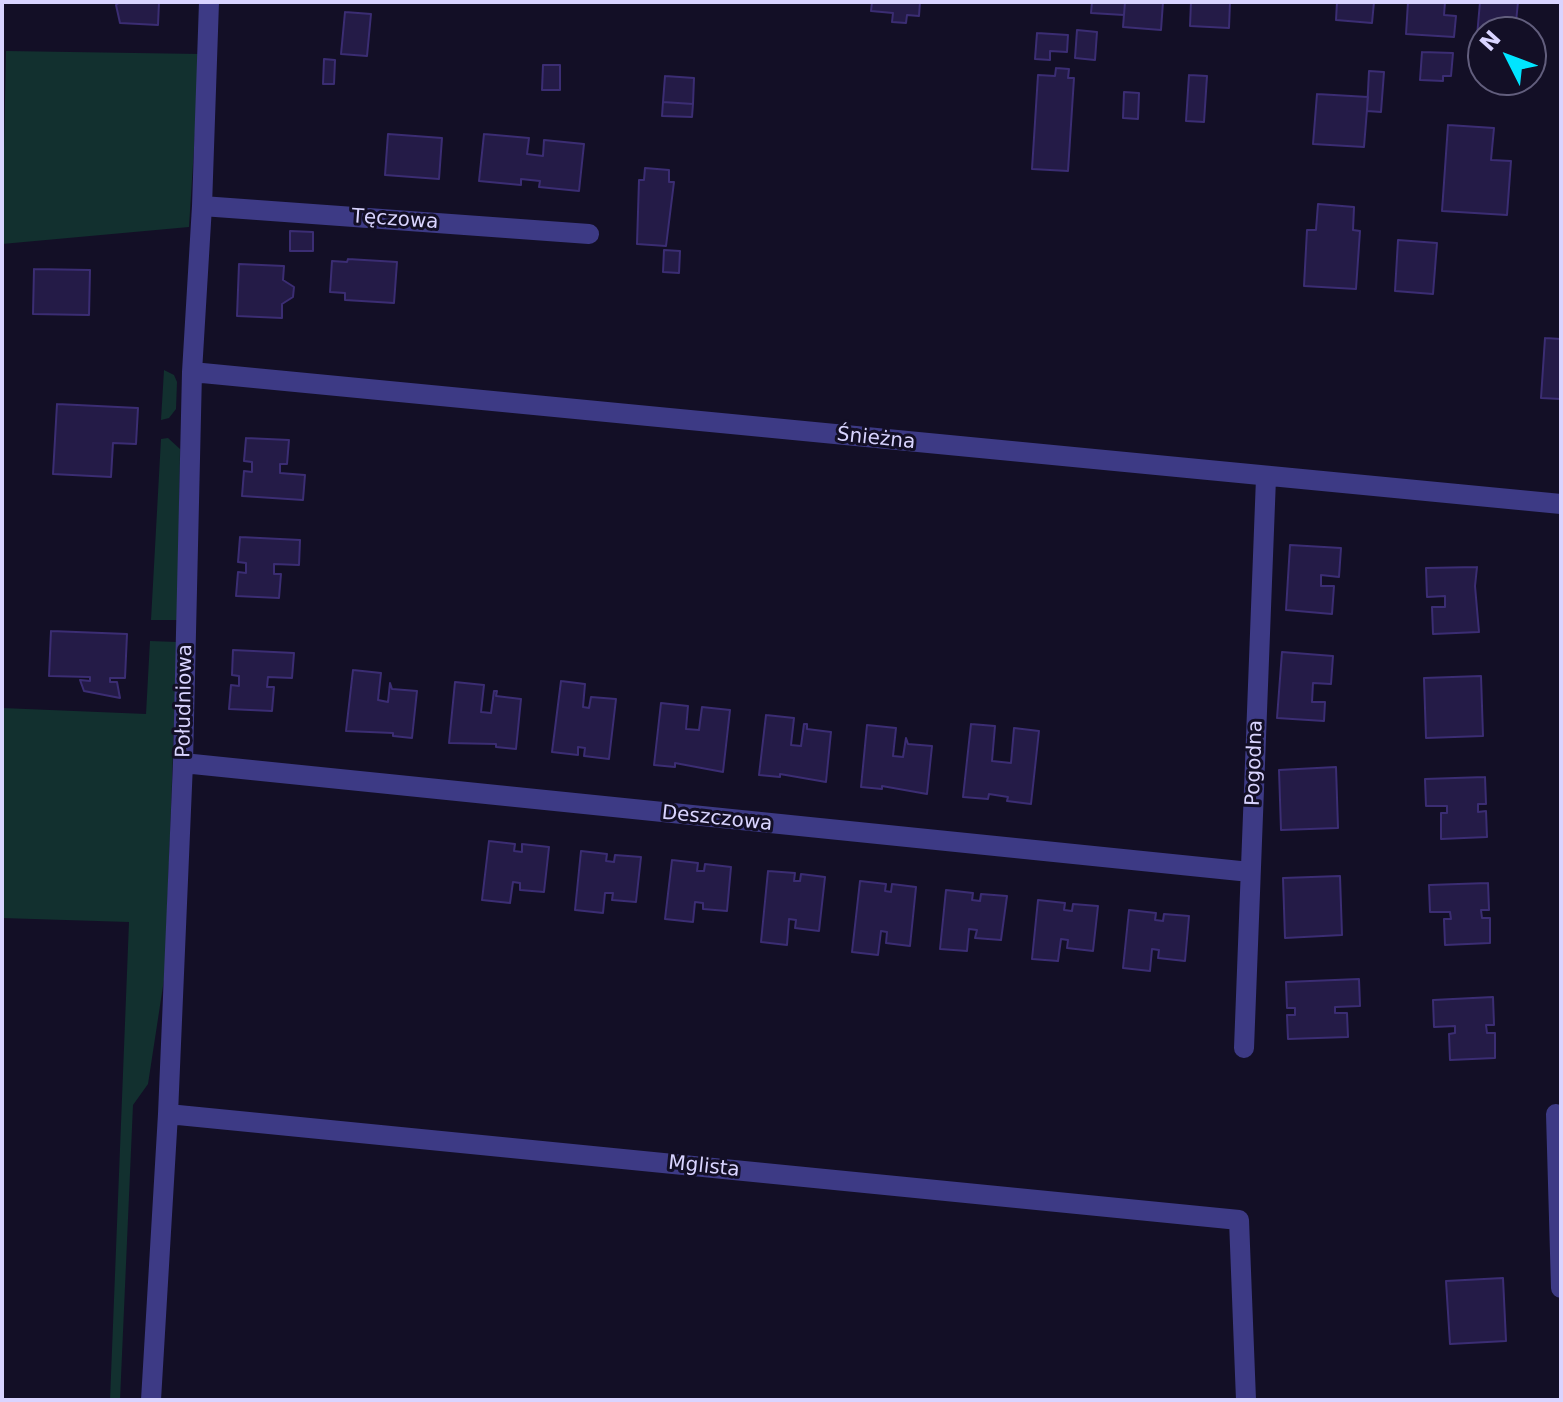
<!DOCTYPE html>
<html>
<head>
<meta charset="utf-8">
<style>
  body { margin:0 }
  #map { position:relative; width:1563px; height:1402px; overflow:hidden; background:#130f26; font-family:"DejaVu Sans",sans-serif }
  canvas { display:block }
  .frame { position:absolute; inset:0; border:4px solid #d9d4ff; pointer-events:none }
  .north { position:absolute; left:1467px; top:16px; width:80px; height:80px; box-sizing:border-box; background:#130f26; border:2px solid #625e7d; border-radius:50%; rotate:312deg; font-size:22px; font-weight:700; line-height:32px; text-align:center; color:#d9d4ff }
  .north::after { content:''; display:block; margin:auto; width:28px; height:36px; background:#00e5ff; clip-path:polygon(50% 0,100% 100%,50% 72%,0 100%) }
</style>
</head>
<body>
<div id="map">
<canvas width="1563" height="1402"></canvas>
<div class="frame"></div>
<div class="north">N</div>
</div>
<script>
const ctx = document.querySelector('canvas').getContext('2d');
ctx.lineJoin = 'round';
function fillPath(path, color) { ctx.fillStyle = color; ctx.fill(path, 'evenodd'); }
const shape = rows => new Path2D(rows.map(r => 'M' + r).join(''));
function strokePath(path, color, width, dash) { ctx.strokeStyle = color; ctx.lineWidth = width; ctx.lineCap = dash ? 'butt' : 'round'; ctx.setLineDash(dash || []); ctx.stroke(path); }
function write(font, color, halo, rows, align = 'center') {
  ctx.font = font + ' "DejaVu Sans",sans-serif'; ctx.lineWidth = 6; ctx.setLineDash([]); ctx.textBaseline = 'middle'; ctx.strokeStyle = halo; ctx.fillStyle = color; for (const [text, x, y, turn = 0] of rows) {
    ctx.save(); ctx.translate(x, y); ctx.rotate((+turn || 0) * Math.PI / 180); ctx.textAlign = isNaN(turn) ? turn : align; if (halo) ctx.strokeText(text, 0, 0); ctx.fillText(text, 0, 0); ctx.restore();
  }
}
const green = shape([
  [6,51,200,54,189,227,2,244],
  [164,370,174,375,177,382,176,409,169,418,161,420],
  [168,438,180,449,178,620,151,620,161,439],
  [150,641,177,642,165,973,148,1084,133,1105,120,1400,110,1400,129,922,2,918,2,708,146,714]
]);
const building = shape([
  [120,2,159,2,158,25,120,23,116,5,120,2],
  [872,2,920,2,919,16,907,15,906,23,892,22,893,13,871,11,872,2],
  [1092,2,1125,2,1124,15,1091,13,1092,2],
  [1125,2,1163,2,1161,30,1123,27,1125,2],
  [1191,2,1230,2,1229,28,1190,26,1191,2],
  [1337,2,1374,2,1372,23,1336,20,1337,2],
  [1408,2,1445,2,1444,15,1456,16,1454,37,1406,34,1408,2],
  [1480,2,1518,2,1515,32,1483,32,1483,36,1477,36,1480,2],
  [345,12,371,14,367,56,341,54,345,12],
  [1077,30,1097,32,1095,60,1075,58,1077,30],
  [1037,33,1068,35,1067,52,1050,51,1050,60,1035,59,1037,33],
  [1422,52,1453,53,1451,76,1443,76,1443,81,1420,80,1422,52],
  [324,59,335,60,334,84,323,84,324,59],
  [543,65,560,65,560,90,542,90,543,65],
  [1056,68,1069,69,1068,78,1074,78,1068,171,1032,169,1038,75,1055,76,1056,68],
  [1369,71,1384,72,1381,112,1367,111,1369,71],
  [1189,75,1207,76,1204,122,1186,121,1189,75],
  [665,76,694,78,693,104,663,102,665,76],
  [1124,92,1139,93,1138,119,1123,118,1124,92],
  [1317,94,1368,97,1364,147,1313,144,1317,94],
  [663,102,693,104,692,117,662,116,663,102],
  [1448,125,1494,128,1491,160,1511,161,1507,215,1442,211,1448,125],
  [388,134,442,138,439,179,385,175,388,134],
  [484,134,529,138,527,154,543,156,544,140,584,144,579,191,539,187,540,181,521,179,521,185,479,181,484,134],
  [645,168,669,170,669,182,674,182,666,246,637,244,639,180,644,180,645,168],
  [1318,204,1354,207,1353,230,1360,231,1356,289,1304,286,1307,230,1316,230,1318,204],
  [290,231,313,232,313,251,290,251,290,231],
  [1398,240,1437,243,1433,294,1395,291,1398,240],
  [664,250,680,251,679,273,663,272,664,250],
  [348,259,397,262,394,303,345,300,345,293,330,292,332,261,347,262,348,259],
  [239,264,284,266,283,280,294,287,293,297,282,304,282,318,237,316,239,264],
  [34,269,90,270,89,315,33,314,34,269],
  [1545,338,1561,339,1561,399,1541,398,1545,338],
  [57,404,138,408,136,444,113,443,111,477,53,474,57,404],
  [246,438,289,440,287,464,280,464,280,473,305,475,303,500,242,496,244,471,252,472,252,462,244,461,246,438],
  [240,537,300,540,299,565,274,564,274,574,281,574,279,598,236,596,238,572,246,573,246,563,238,562,240,537],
  [1290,545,1341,548,1339,577,1321,575,1321,586,1334,586,1332,614,1286,610,1290,545],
  [1477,567,1475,586,1479,632,1433,634,1432,607,1445,607,1445,596,1427,597,1426,568,1477,567],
  [51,631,127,634,125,678,110,678,110,682,117,682,120,698,84,691,80,680,90,681,90,677,49,676,51,631],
  [233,650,294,653,292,678,268,677,267,687,274,687,272,711,229,709,231,685,239,686,239,676,232,675,233,650],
  [1282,652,1333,656,1331,684,1313,683,1312,702,1325,702,1324,721,1277,718,1282,652],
  [353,670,381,673,378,700,388,702,390,683,392,689,417,691,412,738,393,736,393,733,346,731,353,670],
  [1481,676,1483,736,1426,738,1424,678,1481,676],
  [561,681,585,684,583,707,589,708,591,697,616,699,609,759,584,756,585,748,578,747,578,755,552,752,561,681],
  [455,682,484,685,481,712,491,713,494,691,497,691,496,696,521,699,516,749,496,747,496,744,449,743,455,682],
  [661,703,688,706,686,729,699,730,702,707,730,710,723,772,675,763,675,767,654,765,661,703],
  [766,715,794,718,791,745,801,746,804,724,807,724,807,729,831,732,826,782,780,774,780,777,759,775,766,715],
  [971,724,995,726,992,761,1011,763,1014,728,1039,731,1031,804,1007,801,1008,797,989,794,988,799,963,797,971,724],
  [867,725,896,728,893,756,903,757,906,738,908,744,932,746,927,794,882,786,882,789,861,787,867,725],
  [1336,767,1338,828,1281,830,1279,770,1336,767],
  [1485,777,1486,804,1478,804,1478,812,1486,811,1487,837,1441,839,1441,813,1447,813,1447,806,1426,806,1425,779,1485,777],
  [489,841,515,844,514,851,522,852,522,844,549,847,544,892,520,890,520,883,513,882,510,903,482,900,489,841],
  [581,851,607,854,606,861,614,862,615,855,641,857,636,902,612,900,613,893,605,893,603,913,575,910,581,851],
  [672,860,698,863,697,871,704,871,705,864,731,867,727,911,703,909,703,903,695,902,693,922,665,919,672,860],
  [768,871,795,873,794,881,800,881,801,874,825,877,819,931,795,928,796,920,789,919,787,945,761,942,768,871],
  [1340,876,1342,935,1285,938,1283,878,1340,876],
  [860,881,886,884,885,891,891,892,892,884,916,887,910,946,886,943,887,932,881,931,878,955,852,952,860,881],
  [1488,883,1489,910,1481,910,1482,918,1490,918,1490,943,1445,945,1444,919,1451,919,1450,912,1430,912,1429,885,1488,883],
  [946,890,973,893,972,900,980,901,981,894,1007,896,1001,940,975,938,977,930,969,929,967,951,940,949,946,890],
  [1038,900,1065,903,1064,910,1072,911,1073,904,1098,906,1093,951,1067,948,1068,940,1061,939,1058,961,1032,959,1038,900],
  [1129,910,1156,913,1155,920,1163,921,1164,914,1189,916,1185,961,1158,958,1159,950,1152,949,1150,971,1123,968,1129,910],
  [1359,979,1360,1006,1335,1007,1335,1013,1347,1013,1348,1037,1288,1039,1287,1015,1295,1015,1295,1008,1287,1008,1286,982,1359,979],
  [1493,997,1494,1025,1486,1025,1487,1033,1495,1033,1495,1058,1450,1060,1449,1034,1455,1033,1455,1026,1434,1027,1433,1000,1493,997],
  [1503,1278,1506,1341,1450,1344,1446,1281,1503,1278]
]);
const street = shape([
  [202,206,589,234],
  [192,372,1561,504],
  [183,763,1250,872],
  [1244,1048,1266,478],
  [168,1114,1239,1220,1246,1400],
  [1556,1114,1561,1288],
  [151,1400,168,1114,183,763,192,372,202,206,209,2]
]);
const streetNames = [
  ["Tęczowa",395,220,4],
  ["Śnieżna",876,439,6],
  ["Południowa",185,701,-89],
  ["Pogodna",1255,763,-88],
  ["Deszczowa",717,819,6],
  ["Mglista",704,1167,6]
];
fillPath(green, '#12302f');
fillPath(building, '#241b47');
strokePath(building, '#3b2d73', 2);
strokePath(street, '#3d3a85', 20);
write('20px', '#d9d4ff', '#130f26', streetNames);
</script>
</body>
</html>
